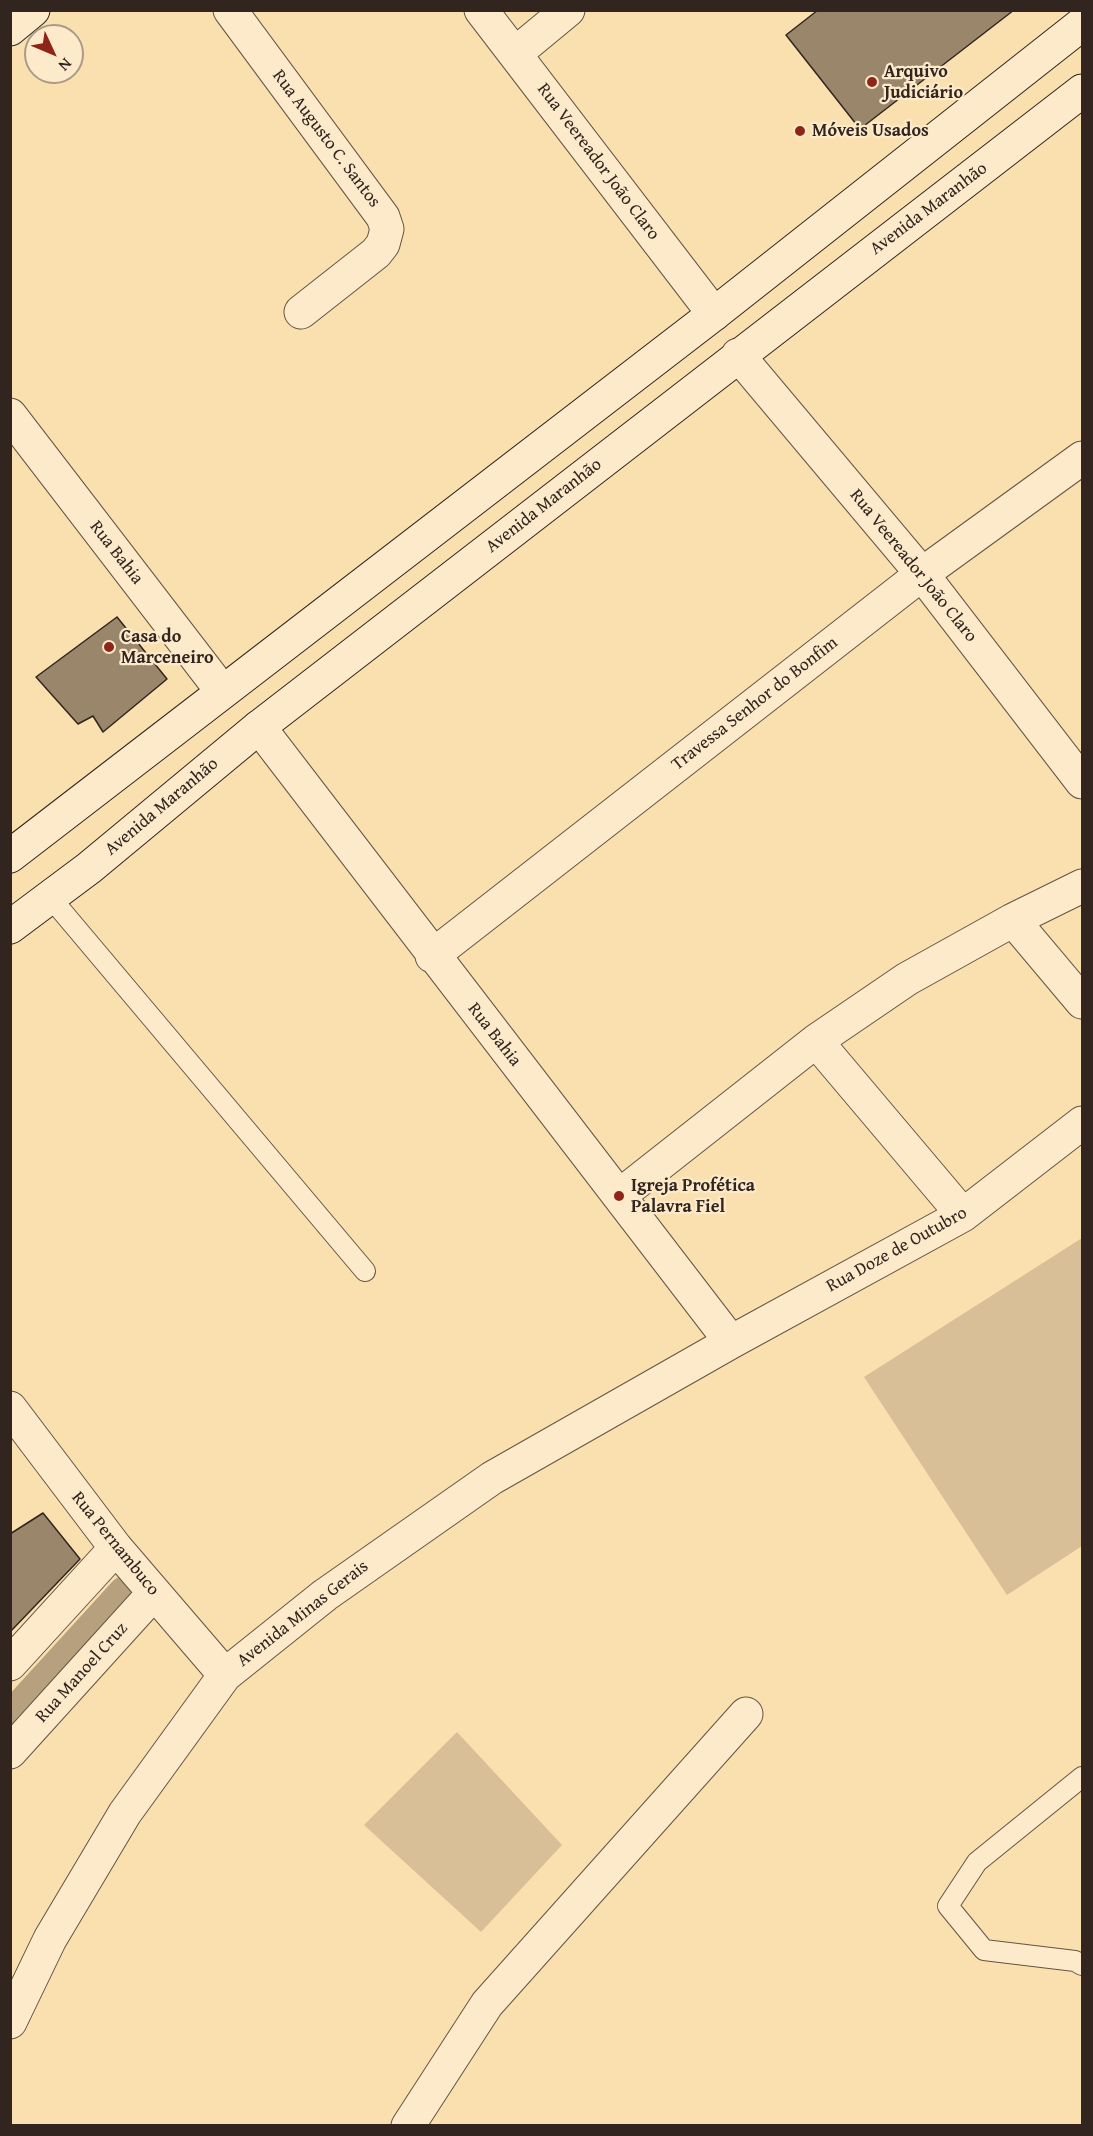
<!DOCTYPE html>
<html>
<head>
<meta charset="utf-8">
<style>
  body { margin:0 }
  #map { position:relative; width:1093px; height:2136px; overflow:hidden; background:#fadfaf; font-family:"Gentium Book Plus",serif }
  canvas { display:block }
  .frame { position:absolute; inset:0; border:12px solid #32251f; pointer-events:none }
  .north { position:absolute; left:24px; top:24px; width:60px; height:60px; box-sizing:border-box; background:#fceacb; border:2px solid #ab9b86; border-radius:50%; rotate:134deg; font-size:16px; font-weight:700; line-height:24px; text-align:center; color:#32251f }
  .north::after { content:''; display:block; margin:auto; width:21px; height:27px; background:#8f2418; clip-path:polygon(50% 0,100% 100%,50% 72%,0 100%) }
</style>
</head>
<body>
<div id="map">
<canvas width="1093" height="2136"></canvas>
<div class="frame"></div>
<div class="north">N</div>
</div>
<script>
const ctx = document.querySelector('canvas').getContext('2d');
ctx.lineJoin = 'round';
function fillPath(path, color) { ctx.fillStyle = color; ctx.fill(path, 'evenodd'); }
const shape = rows => new Path2D(rows.map(r => 'M' + r).join(''));
function strokePath(path, color, width, dash) { ctx.strokeStyle = color; ctx.lineWidth = width; ctx.lineCap = dash ? 'butt' : 'round'; ctx.setLineDash(dash || []); ctx.stroke(path); }
function write(font, color, halo, rows, align = 'center') {
  ctx.font = font + ' "Gentium Book Plus",serif'; ctx.lineWidth = 4.5; ctx.setLineDash([]); ctx.textBaseline = 'middle'; ctx.strokeStyle = halo; ctx.fillStyle = color; for (const [text, x, y, turn = 0] of rows) {
    ctx.save(); ctx.translate(x, y); ctx.rotate((+turn || 0) * Math.PI / 180); ctx.textAlign = isNaN(turn) ? turn : align; if (halo) ctx.strokeText(text, 0, 0); ctx.fillText(text, 0, 0); ctx.restore();
  }
}
const green = shape([
  [1082,1238,1082,1546,1007,1595,864,1377],
  [457,1732,562,1845,481,1932,364,1825]
]);
const canal = shape([
  [10,1719,125,1593]
]);
const building = shape([
  [818,10,1014,10,860,129,786,35,818,10],
  [117,617,167,679,103,732,93,716,78,724,36,677,117,617],
  [43,1513,80,1559,10,1632,10,1534,43,1513]
]);
const service = shape([
  [50,897,365,1271],
  [1082,1777,977,1862,948,1906,984,1950,1075,1961,1082,1965]
]);
const minor = shape([
  [230,10,383,217,387,229,383,244,376,253,301,312],
  [481,10,714,314],
  [516,53,568,10],
  [738,355,922,574,1082,782],
  [259,727,731,1342],
  [1013,920,1082,1002],
  [432,956,922,574,1082,458],
  [816,1041,963,1215],
  [619,1196,816,1041,907,979,1013,920,1082,886],
  [10,1408,116,1548,225,1675],
  [10,1664,116,1548],
  [10,1752,154,1593],
  [10,2022,50,1939,125,1813,225,1675,325,1595,492,1478,731,1342,963,1215,1082,1123],
  [408,2126,487,2004,746,1714]
]);
const tertiary = shape([
  [10,415,222,691]
]);
const secondary = shape([
  [10,29,33,10],
  [10,856,714,314,1082,24],
  [10,927,89,868,259,727,1082,91]
]);
const markers = [
  [872,82,6,"#8f2418"],
  [800,131,6,"#8f2418"],
  [109,647,6,"#8f2418"],
  [619,1196,6,"#8f2418"]
];
const poiNames = [
  ["Arquivo",884,72],
  ["Judiciário",884,93],
  ["Móveis Usados",812,131],
  ["Casa do",121,637],
  ["Marceneiro",121,658],
  ["Igreja Profética",631,1186],
  ["Palavra Fiel",631,1207]
];
const streetNames = [
  ["Rua Augusto C. Santos",326,139,53],
  ["Rua Veereador João Claro",598,162,53],
  ["Avenida Maranhão",929,209,-37],
  ["Avenida Maranhão",544,506,-38],
  ["Rua Bahia",116,553,52],
  ["Rua Veereador João Claro",913,566,51],
  ["Travessa Senhor do Bonfim",755,704,-38],
  ["Avenida Maranhão",162,807,-40],
  ["Rua Bahia",494,1035,52],
  ["Rua Doze de Outubro",897,1250,-29],
  ["Rua Pernambuco",115,1544,51],
  ["Avenida Minas Gerais",303,1614,-38],
  ["Rua Manoel Cruz",82,1673,-48]
];
fillPath(green, '#d8bf97');
strokePath(canal, '#b6a07e', 34);
fillPath(building, '#9a866a');
strokePath(building, '#32251f', 1.5);
strokePath(service, '#645443', 22);
strokePath(minor, '#645443', 35);
strokePath(tertiary, '#645443', 35);
strokePath(secondary, '#32251f', 35);
strokePath(service, '#fceacb', 20);
strokePath(minor, '#fceacb', 33);
strokePath(tertiary, '#fceacb', 33);
strokePath(secondary, '#fceacb', 33);
for (const [x, y, r, color] of markers) { const dot = new Path2D(); dot.arc(x, y, r, 0, 2 * Math.PI); ctx.fillStyle = color; ctx.fill(dot); strokePath(dot, '#fceacb', 2); }
write('bold 18px', '#32251f', '#fceacb', poiNames, 'left');
write('18px', '#32251f', '#fceacb', streetNames);
</script>
</body>
</html>
